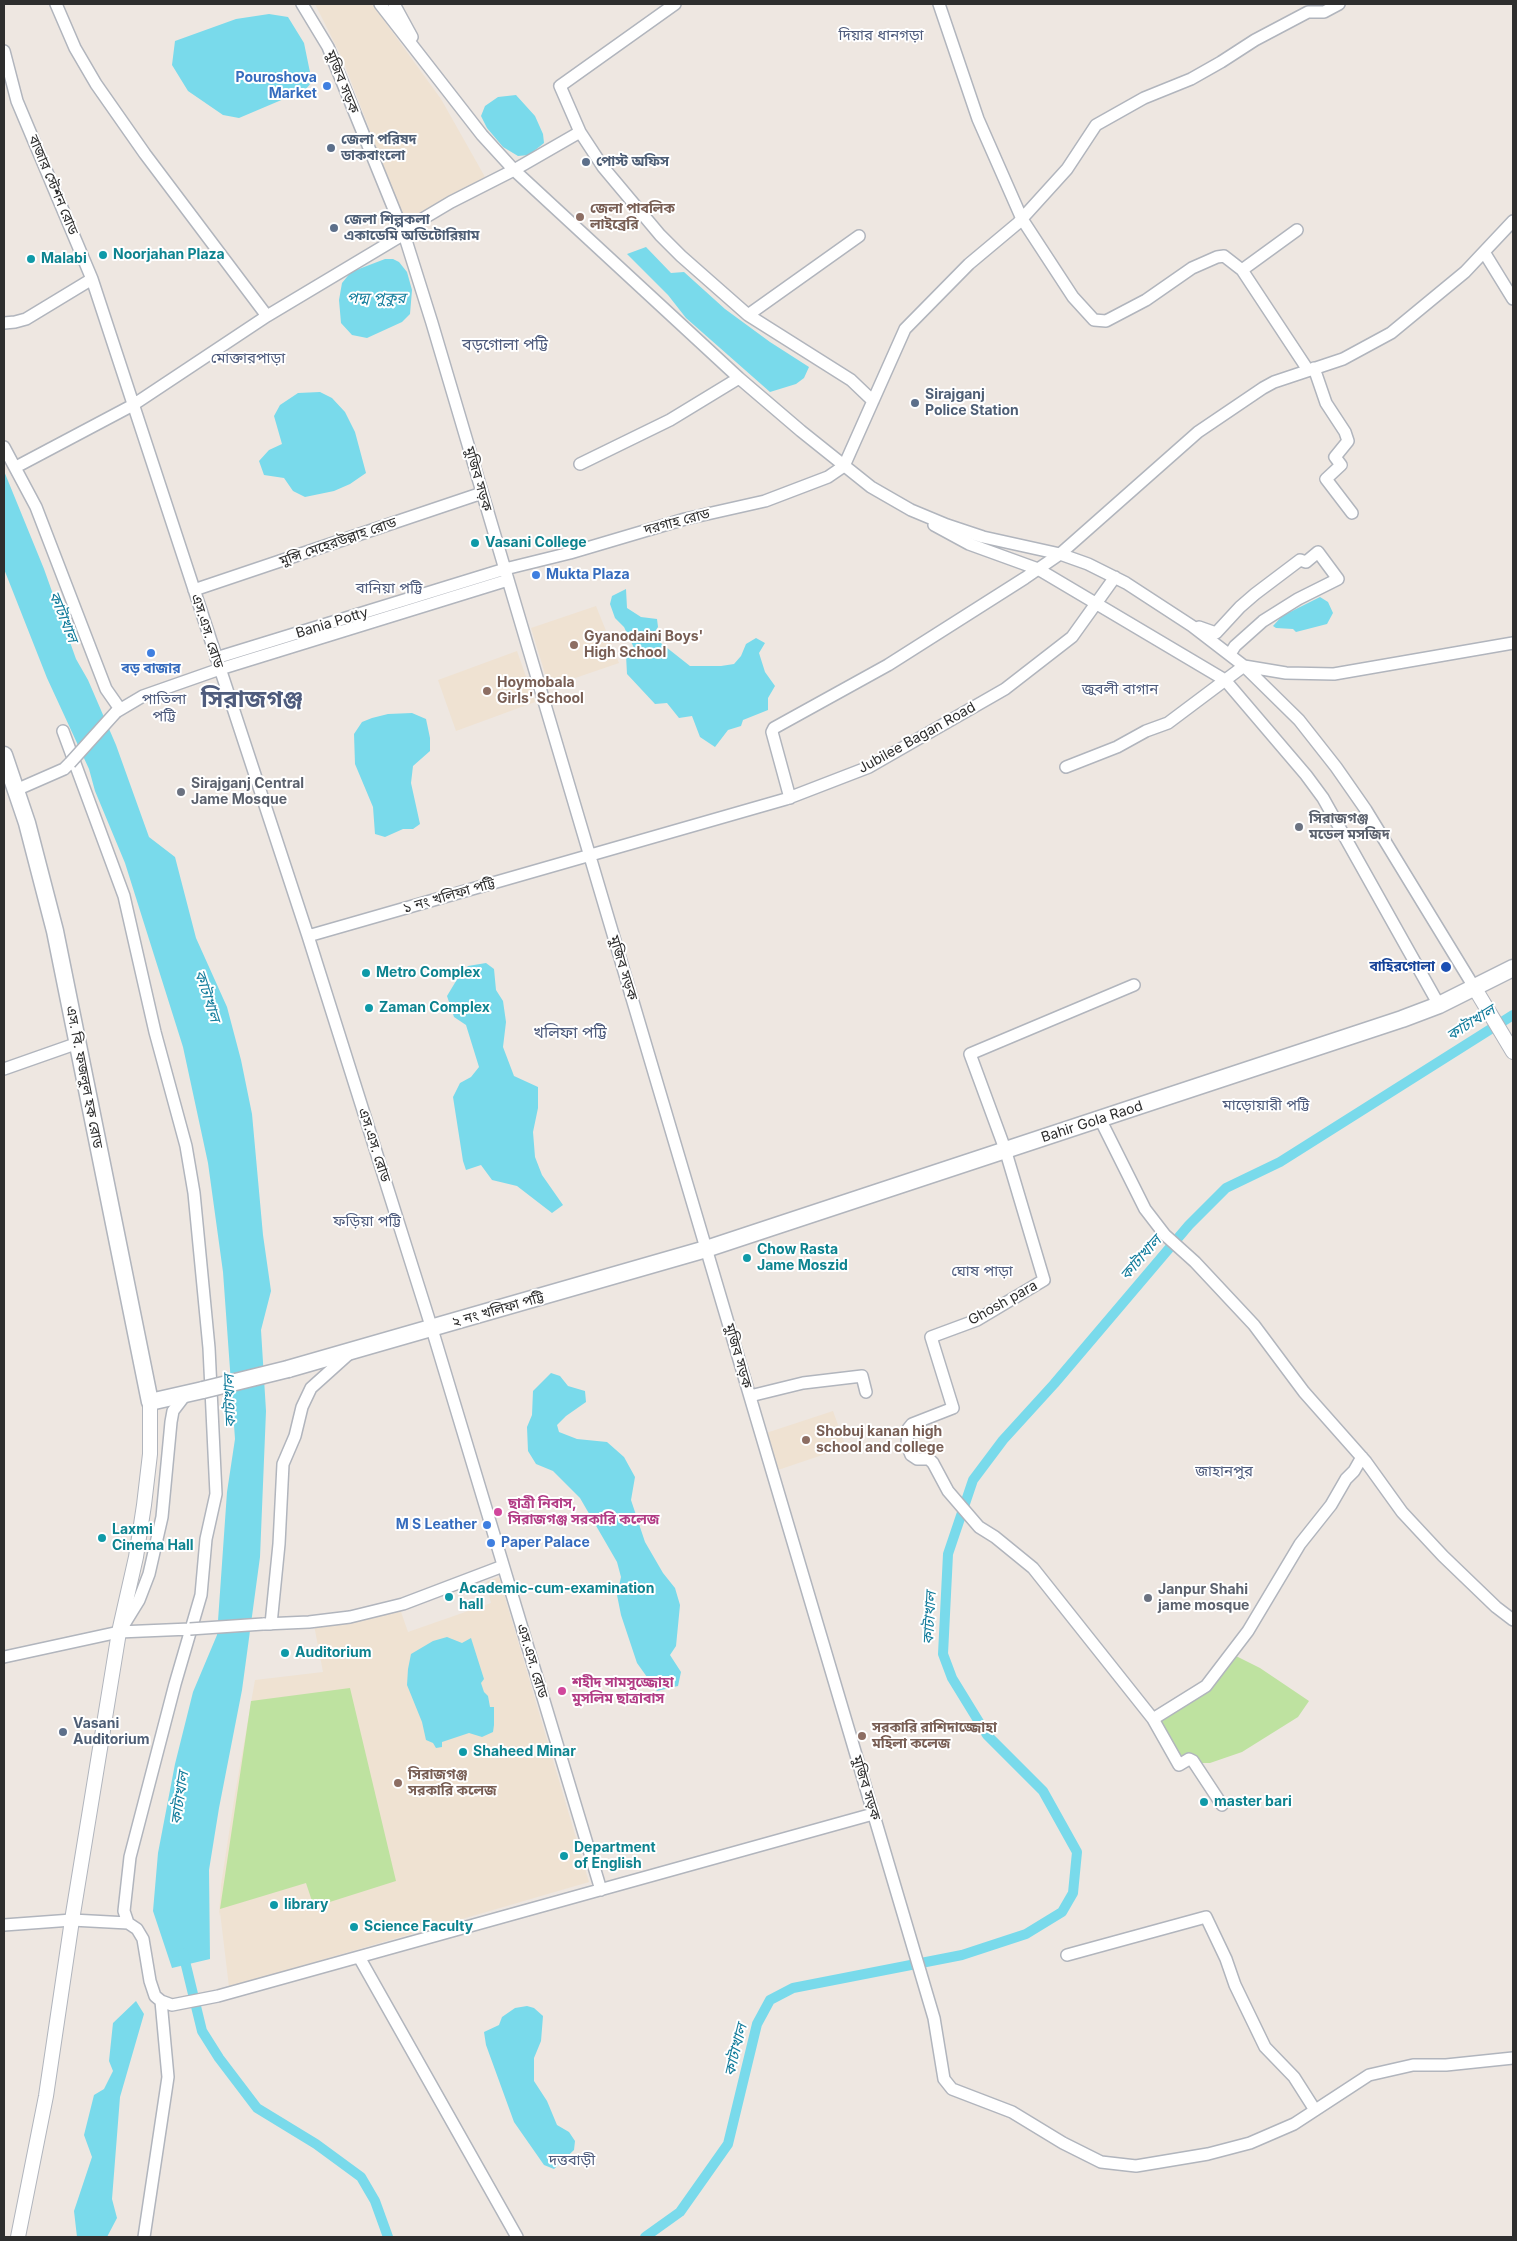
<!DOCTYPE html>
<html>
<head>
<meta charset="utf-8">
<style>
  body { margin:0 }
  #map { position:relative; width:1517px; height:2241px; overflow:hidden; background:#eee7e1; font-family:Inter,sans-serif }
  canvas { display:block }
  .frame { position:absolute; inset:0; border:5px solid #2e2e2e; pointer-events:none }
</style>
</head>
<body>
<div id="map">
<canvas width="1517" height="2241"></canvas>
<div class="frame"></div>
</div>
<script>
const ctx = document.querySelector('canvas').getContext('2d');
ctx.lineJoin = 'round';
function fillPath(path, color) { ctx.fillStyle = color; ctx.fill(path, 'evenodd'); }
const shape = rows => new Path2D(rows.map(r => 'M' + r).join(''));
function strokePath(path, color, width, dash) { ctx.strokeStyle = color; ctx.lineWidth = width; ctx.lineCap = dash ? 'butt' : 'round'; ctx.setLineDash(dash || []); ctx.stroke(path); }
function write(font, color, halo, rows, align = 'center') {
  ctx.font = font + ' Inter,"Noto Sans Bengali",sans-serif'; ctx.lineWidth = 4; ctx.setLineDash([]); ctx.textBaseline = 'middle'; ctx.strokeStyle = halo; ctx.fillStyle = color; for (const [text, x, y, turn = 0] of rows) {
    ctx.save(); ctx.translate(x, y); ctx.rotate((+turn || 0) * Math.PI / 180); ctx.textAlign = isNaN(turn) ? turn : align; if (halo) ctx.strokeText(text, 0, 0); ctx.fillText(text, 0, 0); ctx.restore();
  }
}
const education = shape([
  [315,4,372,4,441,99,485,177,406,224,342,58],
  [596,606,619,663,549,687,531,628],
  [517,651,535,702,456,731,438,680],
  [833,1411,846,1447,778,1470,766,1433],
  [499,1577,589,1882,229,1987,220,1912,219,1916,221,1885,235,1794,255,1680,323,1672,314,1625,400,1609,408,1632,491,1603,486,1582]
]);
const green = shape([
  [1236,1656,1260,1668,1309,1701,1298,1717,1242,1752,1210,1763,1182,1763,1153,1719,1217,1676],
  [350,1688,396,1881,314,1907,306,1883,220,1909,251,1701]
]);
const water = shape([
  [269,14,288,17,304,43,312,82,305,90,239,118,223,115,188,91,172,65,175,41,236,19],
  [516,95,535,116,543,134,544,143,529,155,518,156,503,147,487,128,481,116,485,106,498,97],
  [646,247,671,273,684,272,725,309,770,342,809,367,804,378,796,384,770,392,686,318,668,295,627,254],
  [385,259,393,259,399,262,407,272,412,290,410,314,402,322,367,338,352,335,341,323,339,300,342,283,351,272],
  [320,392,332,398,345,412,355,432,366,473,350,484,334,491,305,497,293,491,284,478,264,475,259,461,269,450,282,444,274,416,280,405,298,393],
  [4,471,44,569,76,659,88,680,116,745,149,837,175,857,196,938,227,1007,241,1060,252,1114,263,1235,271,1291,261,1330,266,1411,260,1557,242,1690,219,1808,209,1870,210,1959,172,1968,153,1911,158,1853,175,1764,193,1692,217,1635,227,1492,235,1439,223,1272,208,1163,183,1047,125,863,95,791,89,769,47,678,4,569],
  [626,589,627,608,641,617,657,619,658,627,652,636,690,666,721,666,734,664,741,656,746,644,756,638,765,643,759,653,765,672,775,686,768,698,768,710,743,720,741,726,728,730,715,747,700,737,692,716,679,718,667,703,655,704,627,674,626,655,635,650,624,627,615,618,610,604,612,596],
  [1320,597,1328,602,1333,613,1327,624,1296,632,1293,629,1276,628,1273,626,1282,616],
  [412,713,426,719,430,738,430,751,413,766,411,783,420,824,413,829,403,829,385,837,375,834,373,807,355,764,354,734,362,722,372,718,388,714],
  [486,963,494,969,496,990,503,1001,506,1022,503,1047,514,1076,538,1087,538,1108,533,1132,535,1157,542,1175,563,1205,552,1213,517,1186,492,1180,481,1165,466,1170,463,1161,453,1097,460,1083,471,1077,479,1067,466,1025,454,1017,447,996,459,976,468,966],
  [551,1373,560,1376,568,1386,585,1391,586,1402,566,1416,557,1425,559,1432,577,1439,607,1442,624,1457,635,1477,631,1500,645,1542,663,1573,675,1588,680,1605,676,1646,670,1655,681,1672,678,1686,657,1691,637,1663,621,1615,617,1595,621,1577,617,1562,580,1498,553,1471,536,1464,528,1451,527,1427,532,1415,533,1391],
  [447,1637,462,1643,471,1638,484,1679,481,1683,484,1692,488,1696,490,1707,494,1707,494,1725,493,1732,482,1737,469,1733,442,1742,442,1747,436,1748,433,1743,426,1740,422,1722,407,1685,408,1669,411,1654,433,1641],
  [136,2001,144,2014,120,2097,112,2199,117,2218,107,2237,77,2237,74,2211,92,2157,84,2135,94,2095,104,2089,113,2071,109,2061,113,2023],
  [527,2006,534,2008,543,2016,541,2041,534,2058,534,2081,547,2101,557,2125,569,2132,575,2141,574,2150,554,2169,544,2165,514,2122,486,2045,484,2032,499,2025,502,2017,515,2008]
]);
const canal = shape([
  [183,1953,202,2031,219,2058,257,2108,316,2144,361,2177,375,2201,388,2237],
  [645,2237,680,2212,728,2144,757,2024,770,2000,793,1988,962,1955,1026,1934,1062,1912,1073,1893,1077,1852,1043,1791,987,1735,952,1678,943,1654,948,1554,973,1480,1003,1440,1054,1384,1189,1225,1226,1188,1280,1162,1513,1015]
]);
const minor = shape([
  [56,4,75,48,96,84,145,154,267,316],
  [302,4,328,47,404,234,432,323,934,2018,944,2079,952,2089,1012,2112,1063,2143,1101,2162,1136,2166,1208,2154,1250,2143,1294,2124,1369,2075,1413,2065,1446,2065,1513,2058],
  [380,4,482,135,514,170,739,378,801,431,871,487,911,510,947,525,983,537,1060,554,1088,564,1126,583,1192,626,1244,666,1299,720,1336,767,1366,810,1474,987],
  [394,4,412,37],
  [675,4,560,86,580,132,603,167,660,235,681,256,748,315,851,380,873,401],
  [939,4,978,119,1022,219,1073,297,1094,320,1106,321,1146,300,1192,268,1217,257,1224,256,1242,270,1308,370],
  [4,51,17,101,92,279,308,936,432,1329,601,1890],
  [1484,252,1513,299],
  [1242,270,1297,230],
  [748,315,859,236],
  [4,323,15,322,26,319,92,279],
  [1314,368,1326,403,1345,432,1348,441,1335,457,1341,465,1326,479,1352,513],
  [4,447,36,507,106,689,120,709],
  [580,464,670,420,739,378],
  [16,467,133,405,267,316,404,234,414,224,451,202,514,170,580,132],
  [934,525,969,544,1038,569,1225,680,1306,775,1323,798,1439,1005],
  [194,590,482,493],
  [1199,627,1216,633,1240,607,1255,594,1300,560,1306,562,1318,552,1338,579,1298,599,1263,621,1235,646,1230,654],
  [216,658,505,569,570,553,685,519,765,501,828,477,844,466,905,329,969,264,1018,223,1067,169,1096,125,1144,98,1191,79,1221,62,1255,40,1308,12,1324,12,1339,4],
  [116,712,143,696,220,669,508,580],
  [63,731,124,896,155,1032,186,1146,194,1193,209,1348,216,1494,206,1539,201,1595,175,1684,130,1857,124,1911,128,1923],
  [1066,767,1117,747,1146,731,1168,723,1244,666,1286,673,1334,674,1513,643],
  [16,790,64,769,70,763],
  [790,798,772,732,774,728,888,665,1025,578,1060,554,1198,432,1263,388,1274,382,1343,359,1391,333,1465,272,1513,221],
  [308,936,786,799,869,767,1005,689,1072,637,1115,577],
  [1134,985,970,1054,1005,1149,1044,1280,977,1320,931,1337,953,1408,912,1424,908,1429,907,1445,911,1455,917,1459,929,1459,933,1463,948,1491,979,1527,995,1537,1033,1568,1153,1719,1206,1686,1248,1631,1300,1544,1331,1505,1346,1479,1354,1471,1362,1457],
  [4,1069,78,1043],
  [1100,1119,1145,1209,1165,1235,1195,1262,1254,1325,1304,1392,1366,1462,1402,1512,1443,1556,1496,1607,1513,1620],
  [750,1396,803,1383,862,1376,866,1392],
  [264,1624,309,1622,350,1617,403,1604,503,1566],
  [271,1624,279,1544,283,1464,295,1436,302,1407,311,1388,351,1352],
  [123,1626,139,1600,149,1574,162,1517,171,1422,173,1411,186,1394],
  [4,1657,119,1632,190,1629],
  [1153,1719,1179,1765,1189,1759,1193,1761,1222,1805],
  [4,1925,72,1920,128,1923,137,1929,143,1939,150,1981,155,1996,161,2001,172,2005,218,1996,873,1814],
  [1067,1955,1206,1917,1226,1959,1235,1985,1265,2047,1294,2077,1315,2110],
  [359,1957,517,2237],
  [144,2237,168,2077,161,2001]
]);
const tertiary = shape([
  [1474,987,1513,1052],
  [18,2237,46,2096,72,1920,119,1632,136,1557,144,1505,150,1454,150,1402]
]);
const secondary = shape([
  [4,755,27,823,55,931,150,1402,203,1390],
  [288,1369,706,1249,1402,1019,1439,1005,1513,968]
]);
const minorBridge = shape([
  [70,763,116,712],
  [190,1629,263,1624]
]);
const secondaryBridge = shape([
  [203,1390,288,1369]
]);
const markers = [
  [327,86,5,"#3f7fe0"],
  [331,148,5,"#5c6f8a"],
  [586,162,5,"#5c6f8a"],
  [580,217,5,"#8d6e63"],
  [334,228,5,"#5c6f8a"],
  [103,255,5,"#0f9aa8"],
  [31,259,5,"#0f9aa8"],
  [915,403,5,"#5c6f8a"],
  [475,543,5,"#0f9aa8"],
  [536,575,5,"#3f7fe0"],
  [574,645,5,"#8d6e63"],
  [151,653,5,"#3f7fe0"],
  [487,691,5,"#8d6e63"],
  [181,792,5,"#6b7280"],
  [1299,827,5,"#6b7280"],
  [1446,967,6,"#1a4fb4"],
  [366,973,5,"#0f9aa8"],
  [369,1008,5,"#0f9aa8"],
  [747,1258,5,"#0f9aa8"],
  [806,1440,5,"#8d6e63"],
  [498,1512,5,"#d1479c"],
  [487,1525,5,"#3f7fe0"],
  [102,1538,5,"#0f9aa8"],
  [491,1543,5,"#3f7fe0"],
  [449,1597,5,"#0f9aa8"],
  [1148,1598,5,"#6b7280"],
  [285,1653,5,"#0f9aa8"],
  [562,1691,5,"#d1479c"],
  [63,1732,5,"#5c6f8a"],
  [862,1736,5,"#8d6e63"],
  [463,1752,5,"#0f9aa8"],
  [398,1783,5,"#8d6e63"],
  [1204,1802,5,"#0f9aa8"],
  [564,1856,5,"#0f9aa8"],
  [274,1905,5,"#0f9aa8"],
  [354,1927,5,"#0f9aa8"]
];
const shopNames = [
  ["Pouroshova",317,78],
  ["Market",317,94],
  ["Mukta Plaza",546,575,"left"],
  ["বড় বাজার",151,669,"center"],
  ["M S Leather",477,1525],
  ["Paper Palace",501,1543,"left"]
];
const streetNames = [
  ["মুজিব সড়ক",342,82,68],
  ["বাজার স্টেশন রোড",53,185,67],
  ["মুজিব সড়ক",478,479,74],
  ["দরগাহ রোড",677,522,-15],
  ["মুন্সি মেহেরউল্লাহ রোড",338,542,-19],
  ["Bania Potty",332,623,-17],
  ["এস.এস. রোড",207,631,72],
  ["Jubilee Bagan Road",917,738,-29],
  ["১ নং খলিফা পট্টি",449,896,-16],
  ["মুজিব সড়ক",623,968,73],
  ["এস. বি. ফজলুল হক রোড",84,1077,79],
  ["Bahir Gola Raod",1092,1122,-18],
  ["এস.এস. রোড",374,1145,72],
  ["Ghosh para",1003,1303,-29],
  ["২ নং খলিফা পট্টি",498,1310,-16],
  ["মুজিব সড়ক",738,1356,74],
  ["এস.এস. রোড",532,1661,73],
  ["মুজিব সড়ক",866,1788,73]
];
const serviceNames = [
  ["জেলা পরিষদ",341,140],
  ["ডাকবাংলো",341,156],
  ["পোস্ট অফিস",596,162],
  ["জেলা শিল্পকলা",344,220],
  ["একাডেমি অডিটোরিয়াম",344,236],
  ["Sirajganj",925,395],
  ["Police Station",925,411],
  ["Vasani",73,1724],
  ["Auditorium",73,1740]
];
const educationNames = [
  ["জেলা পাবলিক",590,209],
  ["লাইব্রেরি",590,225],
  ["Gyanodaini Boys'",584,637],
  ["High School",584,653],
  ["Hoymobala",497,683],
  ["Girls' School",497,699],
  ["Shobuj kanan high",816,1432],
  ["school and college",816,1448],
  ["সরকারি রাশিদাজ্জোহা",872,1728],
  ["মহিলা কলেজ",872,1744],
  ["সিরাজগঞ্জ",408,1775],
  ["সরকারি কলেজ",408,1791]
];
const cultureNames = [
  ["Noorjahan Plaza",113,255],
  ["Malabi",41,259],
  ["Vasani College",485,543],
  ["Metro Complex",376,973],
  ["Zaman Complex",379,1008],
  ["Chow Rasta",757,1250],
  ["Jame Moszid",757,1266],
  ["Laxmi",112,1530],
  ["Cinema Hall",112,1546],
  ["Academic-cum-examination",459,1589],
  ["hall",459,1605],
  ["Auditorium",295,1653],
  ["Shaheed Minar",473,1752],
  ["master bari",1214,1802],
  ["Department",574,1848],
  ["of English",574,1864],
  ["library",284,1905],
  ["Science Faculty",364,1927]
];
const worshipNames = [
  ["Sirajganj Central",191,784],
  ["Jame Mosque",191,800],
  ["সিরাজগঞ্জ",1309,819],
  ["মডেল মসজিদ",1309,835],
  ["Janpur Shahi",1158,1590],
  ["jame mosque",1158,1606]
];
const transitNames = [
  ["বাহিরগোলা",1435,967]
];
const hotelNames = [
  ["ছাত্রী নিবাস,",508,1504],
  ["সিরাজগঞ্জ সরকারি কলেজ",508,1520],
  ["শহীদ সামসুজ্জোহা",572,1683],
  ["মুসলিম ছাত্রাবাস",572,1699]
];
const neighbourhoodNames = [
  ["দিয়ার ধানগড়া",881,35],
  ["মোক্তারপাড়া",248,358],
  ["বানিয়া পট্টি",389,588],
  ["জুবলী বাগান",1120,689],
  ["পাতিলা",164,699],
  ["পট্টি",164,716],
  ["মাড়োয়ারী পট্টি",1266,1105],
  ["ফড়িয়া পট্টি",367,1221],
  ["ঘোষ পাড়া",982,1271],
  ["জাহানপুর",1224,1471],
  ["দত্তবাড়ী",572,2160]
];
const waterNames = [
  ["পদ্ম পুকুর",376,298],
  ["কাটাখাল",63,617,68],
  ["কাটাখাল",207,996,72],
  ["কাটাখাল",1471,1023,-32],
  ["কাটাখাল",1141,1258,-49],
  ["কাটাখাল",230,1401,-92],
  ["কাটাখাল",930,1618,-87],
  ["কাটাখাল",180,1798,-82],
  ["কাটাখাল",736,2050,-76]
];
const quarterNames = [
  ["বড়গোলা পট্টি",505,345],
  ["খলিফা পট্টি",570,1033]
];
const townNames = [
  ["সিরাজগঞ্জ",252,700]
];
fillPath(education, '#efe2d2');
fillPath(green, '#bee2a0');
fillPath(water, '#79daeb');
strokePath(canal, '#79daeb', 10);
strokePath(minor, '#b1b5bd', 14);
strokePath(tertiary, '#b1b5bd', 16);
strokePath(secondary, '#b1b5bd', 19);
strokePath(minor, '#fff', 11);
strokePath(tertiary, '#fff', 14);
strokePath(secondary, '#fff', 16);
strokePath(minorBridge, '#b1b5bd', 14, []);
strokePath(secondaryBridge, '#b1b5bd', 19, []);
strokePath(minorBridge, '#fff', 11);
strokePath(secondaryBridge, '#fff', 16);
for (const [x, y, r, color] of markers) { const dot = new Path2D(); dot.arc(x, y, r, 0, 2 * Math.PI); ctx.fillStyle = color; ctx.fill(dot); strokePath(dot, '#fff', 2); }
write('bold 14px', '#366cbe', '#fff', shopNames, 'right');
write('14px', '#2e2e2e', '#fff', streetNames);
write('bold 14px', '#4e5e75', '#fff', serviceNames, 'left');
write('bold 14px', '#785e54', '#fff', educationNames, 'left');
write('bold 14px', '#0d838f', '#fff', cultureNames, 'left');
write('bold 14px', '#5b616d', '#fff', worshipNames, 'left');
write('bold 14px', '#164399', '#fff', transitNames, 'right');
write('bold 14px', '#b23c85', '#fff', hotelNames, 'left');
write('15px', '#4f5c7d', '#fff', neighbourhoodNames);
write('italic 15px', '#137d9c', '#fff', waterNames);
write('16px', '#4f5c7d', '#fff', quarterNames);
write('bold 24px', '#4f5c7d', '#fff', townNames);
</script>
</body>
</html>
